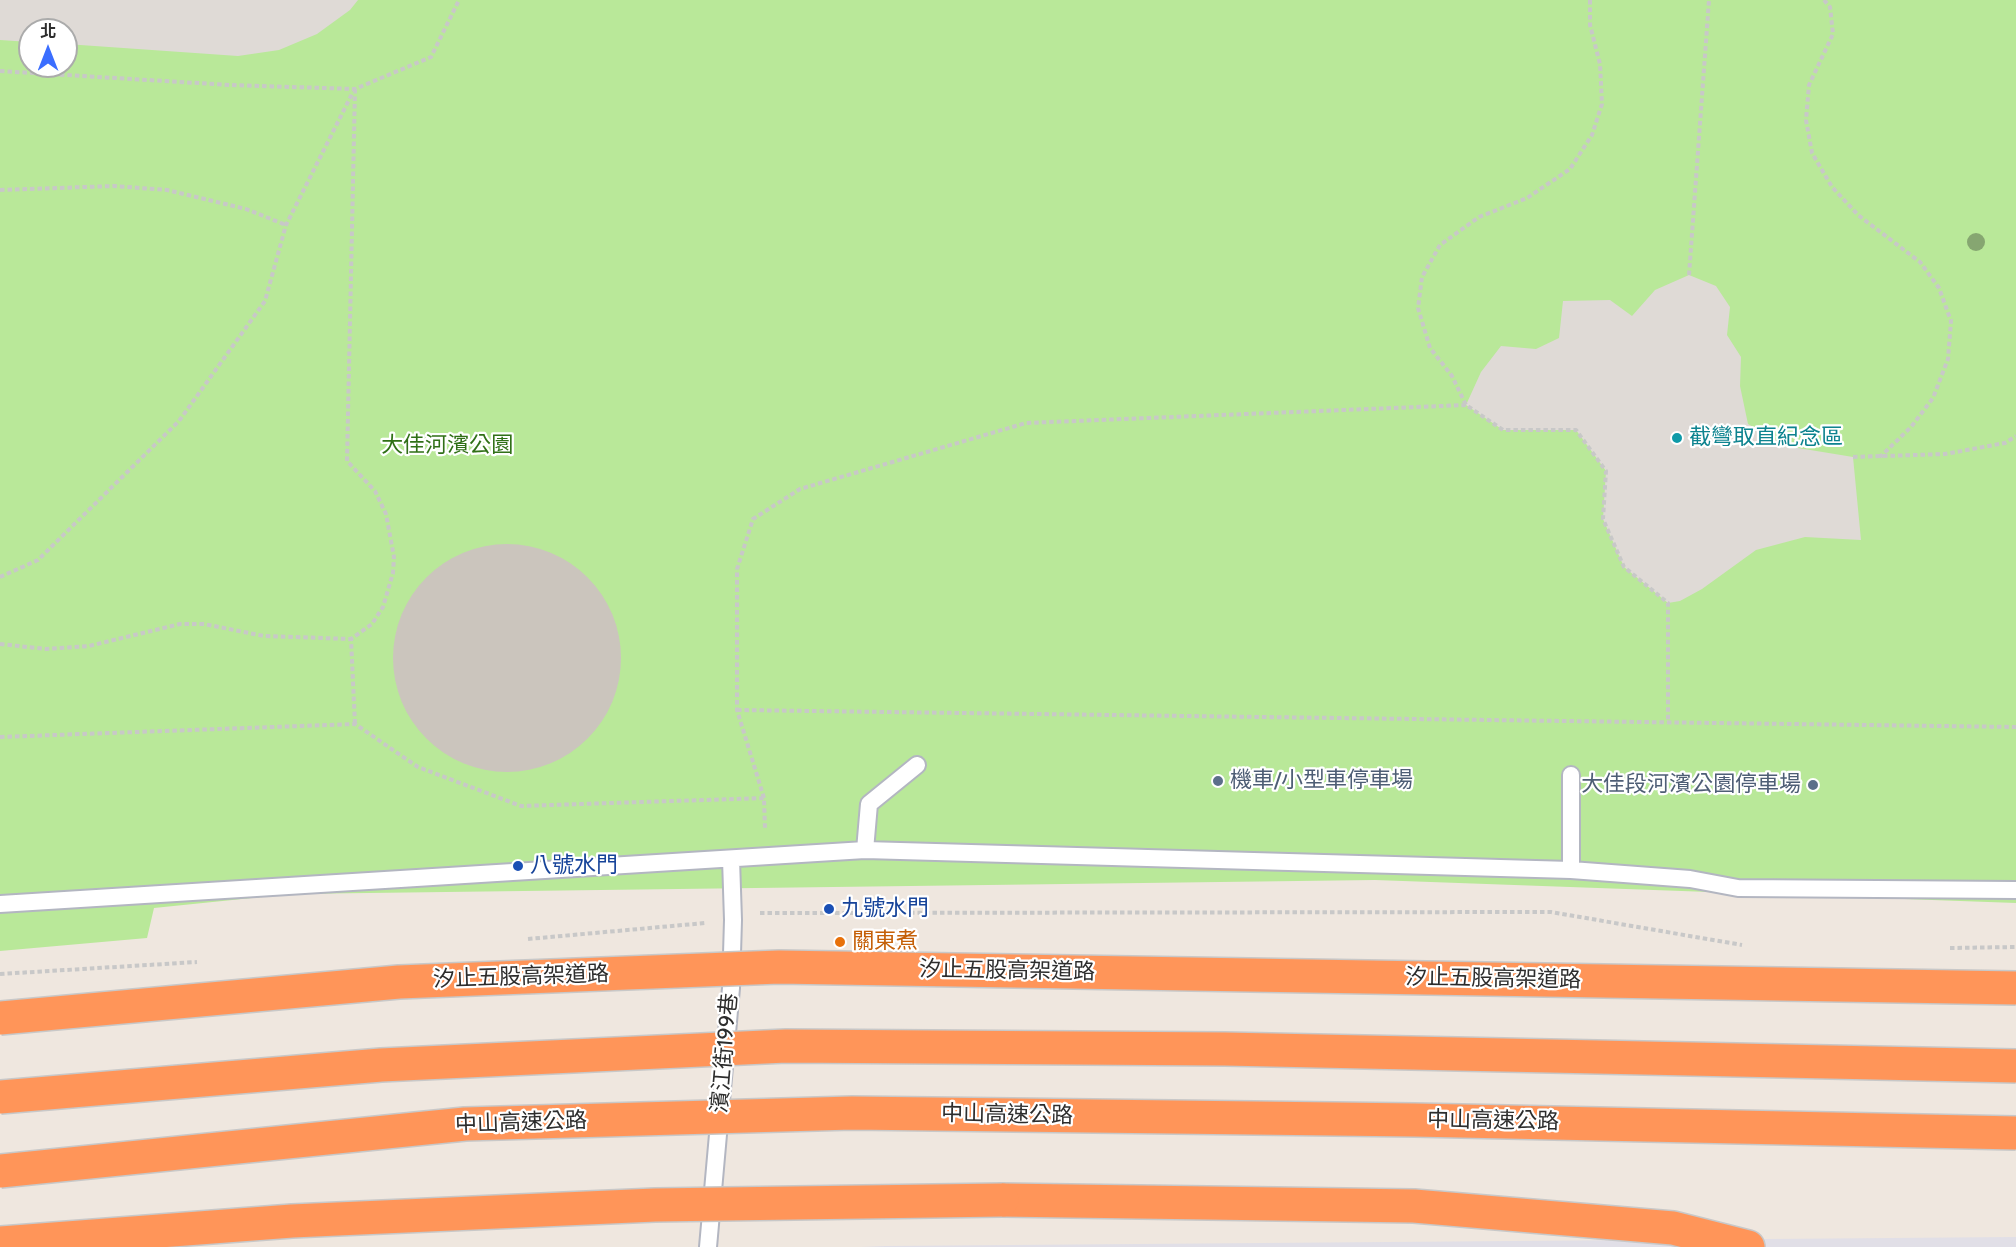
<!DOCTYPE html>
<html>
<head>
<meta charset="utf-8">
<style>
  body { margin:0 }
  #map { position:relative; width:2016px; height:1247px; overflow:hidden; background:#efe7df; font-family:Cabin,"Noto Sans TC",sans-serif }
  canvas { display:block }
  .north { position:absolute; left:18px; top:18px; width:60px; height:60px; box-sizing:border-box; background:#fff; border:2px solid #ababab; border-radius:50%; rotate:0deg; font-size:16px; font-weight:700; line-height:24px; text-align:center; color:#2d2d2d }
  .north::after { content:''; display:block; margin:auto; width:21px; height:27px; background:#3b6eff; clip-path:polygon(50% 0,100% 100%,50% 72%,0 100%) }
</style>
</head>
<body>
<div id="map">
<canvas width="2016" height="1247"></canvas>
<div class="north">北</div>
</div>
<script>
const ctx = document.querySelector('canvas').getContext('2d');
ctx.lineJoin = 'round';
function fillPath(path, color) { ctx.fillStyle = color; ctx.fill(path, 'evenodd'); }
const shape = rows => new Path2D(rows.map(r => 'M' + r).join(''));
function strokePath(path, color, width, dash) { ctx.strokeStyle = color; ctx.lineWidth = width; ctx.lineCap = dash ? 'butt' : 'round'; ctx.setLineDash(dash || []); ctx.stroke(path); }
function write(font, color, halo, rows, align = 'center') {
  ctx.font = font + ' Cabin,"Noto Sans TC",sans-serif'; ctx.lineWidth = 4.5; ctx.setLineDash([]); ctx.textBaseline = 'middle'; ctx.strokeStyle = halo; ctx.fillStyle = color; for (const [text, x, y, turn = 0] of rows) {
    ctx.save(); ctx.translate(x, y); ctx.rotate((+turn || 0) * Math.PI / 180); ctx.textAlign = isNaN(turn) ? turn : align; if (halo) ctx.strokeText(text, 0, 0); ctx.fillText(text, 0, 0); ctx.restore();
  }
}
const industrial = shape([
  [2016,1237,2016,1247,861,1247,886,1246]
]);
const green = shape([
  [0,0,2016,0,2016,903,1375,880,291,894,154,908,147,938,0,951],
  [30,30,66,30,66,66,30,66]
]);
const plaza = shape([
  [0,0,358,0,350,10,317,34,279,50,238,56,66,44,66,30,30,30,30,42,0,40],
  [1689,275,1716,286,1730,307,1727,335,1741,357,1740,386,1748,424,1786,446,1853,457,1861,540,1805,537,1756,550,1702,589,1680,601,1668,603,1624,567,1603,519,1606,471,1576,430,1503,430,1466,405,1481,372,1501,346,1536,349,1559,338,1563,301,1610,300,1632,316,1655,290]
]);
const building = shape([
  '393 658a114 114 0 1 1 228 0a114 114 0 1 1-228 0Z'
]);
const path = shape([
  [1590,0,1590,25,1600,64,1602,104,1592,135,1570,169,1527,198,1479,217,1440,245,1422,277,1418,308,1430,348,1452,376,1466,405,1503,430,1576,430,1606,471,1603,519,1624,567,1668,603,1668,721],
  [1824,0,1830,7,1833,34,1809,85,1806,120,1812,153,1832,187,1858,215,1920,262,1939,288,1951,321,1948,359,1933,398,1911,427,1880,457],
  [0,71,230,85,355,89,431,57,459,0],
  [355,89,347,461,375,491,386,514,394,557,393,573,383,607,372,624,351,639,355,724],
  [0,190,114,186,167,190,246,209,286,225],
  [1689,275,1709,0],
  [1853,457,1945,454,2005,443,2016,436],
  [0,577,38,560,179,421,265,301,286,225,353,92],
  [0,644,46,649,89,646,180,624,204,624,264,636,351,639],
  [737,710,2016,727],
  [0,737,355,724,418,767,521,806,764,798,765,829],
  [764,798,737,710,737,569,753,519,800,489,1026,423,1466,405],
  [760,913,1551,912,1742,945],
  [528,939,705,923],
  [1950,948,2016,947],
  [0,974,197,962]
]);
const lane = shape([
  [1571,775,1571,870],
  [865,850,869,804,917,765],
  [0,904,865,850,1571,870,1690,879,1738,888,2016,890],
  [708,1247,731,988,733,920,731,859]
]);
const highway = shape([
  [1002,1200,1414,1206,1673,1228,1748,1247]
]);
const highwayBridge = shape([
  [0,1018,399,982,779,967,2016,988],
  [0,1097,381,1065,786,1046,1225,1049,2016,1066],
  [0,1171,465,1124,852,1113,1415,1120,2016,1133],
  [0,1243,292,1221,655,1205,1002,1200]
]);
const trees = [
  [1976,242]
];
const markers = [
  [1677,438,6,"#0f9aa8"],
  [1218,781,6,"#5c6f8a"],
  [1813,785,6,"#5c6f8a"],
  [518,866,6,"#1a4fb4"],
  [829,909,6,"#1a4fb4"],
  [840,942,6,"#e8710a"]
];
const cultureNames = [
  ["截彎取直紀念區",1689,438]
];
const parkNames = [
  ["大佳河濱公園",447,446]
];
const serviceNames = [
  ["機車/小型車停車場",1230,781],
  ["大佳段河濱公園停車場",1801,785,"right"]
];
const transitNames = [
  ["八號水門",530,866],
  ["九號水門",841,909]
];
const foodNames = [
  ["關東煮",852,942]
];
const streetNames = [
  ["汐止五股高架道路",1007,971,1],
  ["汐止五股高架道路",521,977,-2],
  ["汐止五股高架道路",1493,979,1],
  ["濱江街199巷",725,1053,-85],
  ["中山高速公路",1007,1115,1],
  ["中山高速公路",1493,1121,1],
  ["中山高速公路",521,1123,-2]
];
fillPath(industrial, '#e1dfe7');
fillPath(green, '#b9e899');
fillPath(plaza, '#dfdad6');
fillPath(building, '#cbc5bd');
strokePath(lane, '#b3b6c1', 20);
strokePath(highway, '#c8c8c8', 36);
strokePath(path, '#c8c8c8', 4, [4.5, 3]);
strokePath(lane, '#fff', 16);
strokePath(highway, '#ff9559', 33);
strokePath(highwayBridge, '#c8c8c8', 36, []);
strokePath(highwayBridge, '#ff9559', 33);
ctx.fillStyle = '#86a671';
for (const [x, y] of trees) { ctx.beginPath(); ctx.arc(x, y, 9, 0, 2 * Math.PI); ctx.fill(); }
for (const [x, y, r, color] of markers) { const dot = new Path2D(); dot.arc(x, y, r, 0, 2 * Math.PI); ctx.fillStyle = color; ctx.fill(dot); strokePath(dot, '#fff', 2); }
write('22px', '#0d838f', '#fff', cultureNames, 'left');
write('22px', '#307017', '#fff', parkNames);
write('22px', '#4e5e75', '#fff', serviceNames, 'left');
write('22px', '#164399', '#fff', transitNames, 'left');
write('22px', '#c56008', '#fff', foodNames, 'left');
write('22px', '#2d2d2d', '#fff', streetNames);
</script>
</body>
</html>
